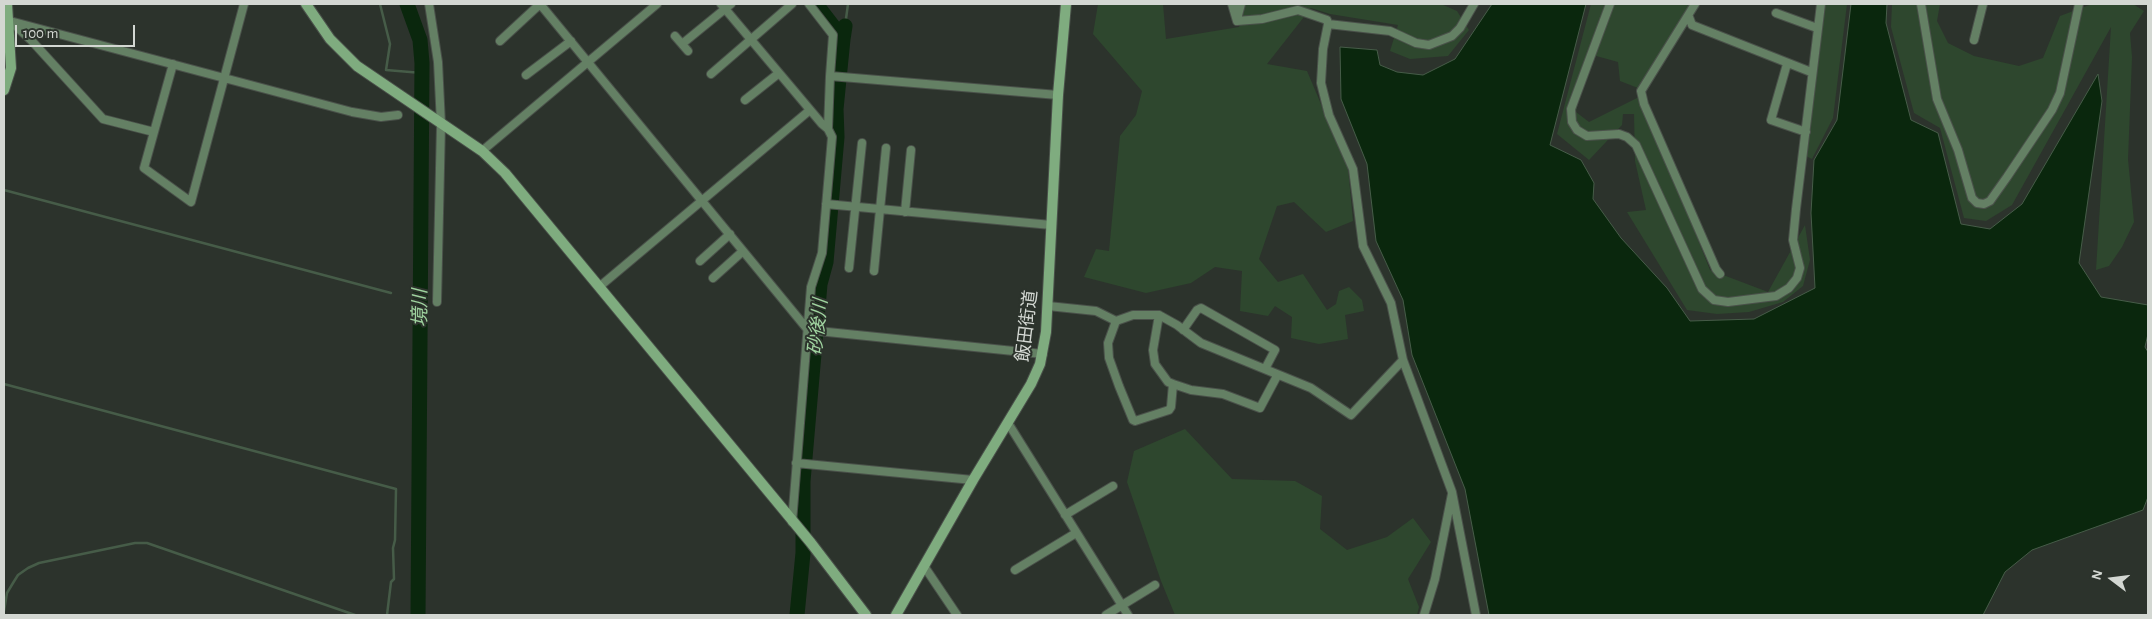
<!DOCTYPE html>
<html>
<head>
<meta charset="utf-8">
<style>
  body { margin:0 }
  #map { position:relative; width:2152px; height:619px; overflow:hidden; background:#2c332c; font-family:"Alegreya Sans",sans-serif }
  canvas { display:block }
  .frame { position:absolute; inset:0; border:5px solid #d3d7d2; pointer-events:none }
  .north { position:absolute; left:2087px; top:554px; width:50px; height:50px; -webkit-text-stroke:4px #2c332c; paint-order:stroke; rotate:285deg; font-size:14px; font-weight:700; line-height:20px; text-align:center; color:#d3d7d2 }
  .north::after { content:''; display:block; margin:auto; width:18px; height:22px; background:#d3d7d2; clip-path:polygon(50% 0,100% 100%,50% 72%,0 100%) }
  .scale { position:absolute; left:15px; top:25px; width:120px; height:22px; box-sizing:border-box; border:2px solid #d3d7d2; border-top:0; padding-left:6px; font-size:15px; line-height:18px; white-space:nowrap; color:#d3d7d2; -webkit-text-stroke:4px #2c332c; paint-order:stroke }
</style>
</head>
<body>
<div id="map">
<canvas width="2152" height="619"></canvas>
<div class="frame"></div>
<div class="north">N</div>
<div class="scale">100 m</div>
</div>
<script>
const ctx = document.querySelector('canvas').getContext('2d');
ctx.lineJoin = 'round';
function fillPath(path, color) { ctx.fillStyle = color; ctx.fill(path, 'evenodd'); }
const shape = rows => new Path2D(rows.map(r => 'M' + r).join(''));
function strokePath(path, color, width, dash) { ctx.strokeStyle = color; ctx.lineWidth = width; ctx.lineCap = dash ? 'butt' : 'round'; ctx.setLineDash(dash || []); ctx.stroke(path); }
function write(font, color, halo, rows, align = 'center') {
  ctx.font = font + ' "Alegreya Sans","Noto Sans JP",sans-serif'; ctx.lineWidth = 4; ctx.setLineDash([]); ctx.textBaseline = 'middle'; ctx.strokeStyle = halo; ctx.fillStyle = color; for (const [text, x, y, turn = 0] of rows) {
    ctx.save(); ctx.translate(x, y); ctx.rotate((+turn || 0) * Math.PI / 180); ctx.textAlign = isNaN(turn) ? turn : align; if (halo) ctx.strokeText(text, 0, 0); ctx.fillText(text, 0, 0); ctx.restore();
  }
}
const green = shape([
  [1098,4,1163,4,1166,39,1239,27,1245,4,1441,4,1457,11,1469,30,1448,56,1410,59,1390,51,1398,25,1330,14,1311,8,1267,64,1307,71,1348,168,1353,221,1326,232,1294,202,1277,206,1259,259,1278,282,1303,274,1327,310,1336,304,1339,291,1349,287,1362,300,1364,311,1345,315,1348,339,1319,344,1291,338,1292,317,1275,306,1268,316,1240,311,1242,271,1215,267,1191,283,1146,293,1084,277,1096,249,1109,251,1120,136,1136,115,1142,91,1093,34],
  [1591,4,1690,4,1638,88,1620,81,1618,62,1589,54,1576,112,1589,122,1641,96,1710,270,1768,292,1805,225,1810,260,1803,286,1783,302,1749,312,1717,314,1687,310,1627,212,1646,210,1635,161,1634,114,1623,114,1622,125,1589,160,1557,134],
  [1825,4,1847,4,1833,118,1812,159,1806,156,1815,72],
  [1892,4,1940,4,1937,21,1948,43,1974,56,2019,66,2043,58,2060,16,2092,4,2133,4,2144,11,2130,33,2132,57,2128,159,2134,222,2122,247,2109,266,2096,270,2111,27,2012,205,1986,221,1964,218,1940,128,1914,113,1891,27],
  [1185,429,1232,479,1295,481,1322,496,1320,529,1347,550,1387,537,1413,518,1431,542,1408,579,1419,607,1417,615,1175,615,1161,581,1127,482,1134,451]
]);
const water = shape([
  [1492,4,1586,4,1550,145,1581,160,1594,183,1593,199,1621,238,1667,288,1690,321,1754,319,1815,288,1811,213,1814,160,1837,120,1851,4,1887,4,1886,23,1911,120,1938,133,1961,224,1990,229,2022,204,2098,74,2102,101,2079,263,2101,297,2148,305,2148,334,2145,347,2148,352,2148,497,2143,510,2032,550,2005,572,1983,615,1489,615,1465,489,1412,355,1403,300,1376,241,1367,164,1341,99,1340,47,1377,50,1380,65,1397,72,1423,75,1455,59,1492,4]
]);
const stream = shape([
  [380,4,390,44,386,70,422,73],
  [845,26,848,4],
  [4,190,391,293],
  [411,310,420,310],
  [4,384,396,489,395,540,393,548,394,579,391,582,387,615],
  [4,611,7,593,13,583,18,575,28,568,39,563,135,543,147,543,355,615]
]);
const river = shape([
  [407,4,420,40,422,63,418,615],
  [816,4,843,39,845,26],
  [797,615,803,553,803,481,820,284,826,262,837,137,836,109,843,39]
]);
const street = shape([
  [429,4,438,62,441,124,437,302],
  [540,4,808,330,1043,354],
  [721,4,822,124,828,129,830,76,1058,95],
  [809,4,833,35,830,76],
  [1232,4,1237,21],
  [1610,4,1571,109,1572,122,1577,130,1587,136,1619,134,1627,137,1636,145,1702,289,1714,300,1728,302,1776,296,1789,288,1797,278,1800,268,1793,240,1796,209,1821,4],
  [1695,4,1641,91,1644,104,1716,269,1720,274],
  [1921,4,1937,99,1958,150,1972,198,1977,203,1984,204,1990,201,2007,177,2052,110,2060,93,2079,4],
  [1776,13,1817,28],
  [1689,17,1692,25,1811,72],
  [1237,19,1241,4],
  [9,20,31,40,103,119,154,132,144,168,191,202,244,4],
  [10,21,352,112,381,117,398,115],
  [1237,21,1262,19,1298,10,1327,20,1328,24,1390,31,1416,43,1429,45,1452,36,1460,28,1474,4],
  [1328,24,1323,49,1321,83,1329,115,1353,169,1363,246,1391,303,1403,360,1452,492,1476,615],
  [675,36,688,51],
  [1974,40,1983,4],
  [500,41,540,4],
  [682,44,731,4],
  [1787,64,1771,120,1806,132],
  [711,74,792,4],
  [526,75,571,41],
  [745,100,779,73],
  [154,132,173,64],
  [482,151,657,4],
  [826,204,1051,225],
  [905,212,911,150],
  [700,261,730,234],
  [849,268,862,143],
  [874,271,886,148],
  [713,278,743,251],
  [599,287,810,110],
  [1048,306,1096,311,1116,321],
  [1159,315,1153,350,1155,364,1168,382,1173,384,1171,407,1169,410,1135,421,1133,420,1119,386,1109,358,1108,343,1116,321,1133,315,1159,315,1177,325,1201,343,1311,388,1351,415,1403,360],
  [1183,330,1197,310,1201,308,1275,350,1265,369],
  [1173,384,1191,390,1223,394,1260,408,1277,376],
  [1008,423,1128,615],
  [796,463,973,480],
  [1065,515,1113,486],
  [792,522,811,287,822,253,832,137,828,129],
  [924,566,957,615],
  [1015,570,1076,533],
  [1106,615,1155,585],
  [1424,615,1435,579,1452,494]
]);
const secondary = shape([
  [306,4,330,39,357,66,482,151,505,173,811,543,866,615],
  [4,90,11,68,7,4],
  [896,615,973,480,1031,384,1040,364,1046,332,1058,95,1066,4]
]);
const streetNames = [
  ["飯田街道",1027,326,-83]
];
const waterNames = [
  ["境川",420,308,-90],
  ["砂後川",818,327,-84]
];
fillPath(green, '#2e472e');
fillPath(water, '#0a270d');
strokePath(water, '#465c48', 1);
strokePath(stream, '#465c48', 2.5);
strokePath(river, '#0a270d', 15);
strokePath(street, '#4a514a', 10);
strokePath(secondary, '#4a514a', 12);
strokePath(street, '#648064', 8);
strokePath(secondary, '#7fac7f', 10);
write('18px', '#d3d7d2', '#2c332c', streetNames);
write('italic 19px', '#9fd39f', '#2c332c', waterNames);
</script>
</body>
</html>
